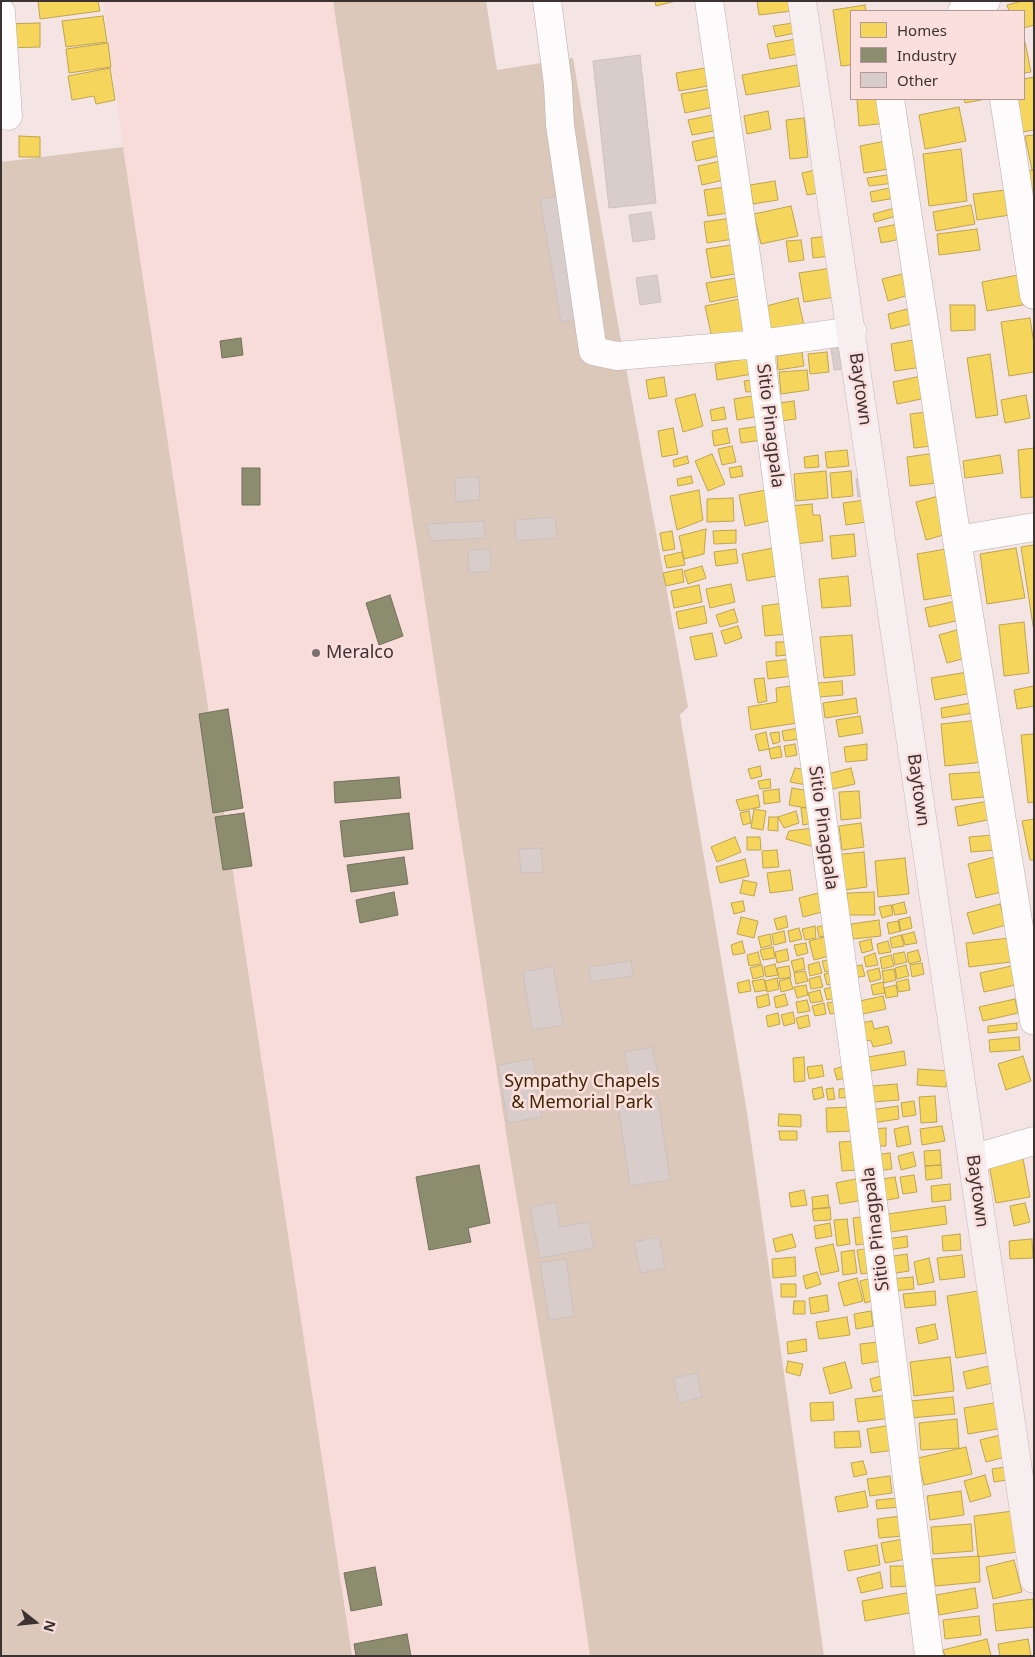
<!DOCTYPE html>
<html>
<head>
<meta charset="utf-8">
<style>
  body { margin:0 }
  #map { position:relative; width:1035px; height:1657px; overflow:hidden; background:#f4e5e4; font-family:"Noto Sans",sans-serif }
  canvas { display:block }
  .frame { position:absolute; inset:0; border:2px solid #3c3231; pointer-events:none }
  .legend { position:absolute; left:850px; top:10px; width:175px; height:90px; box-sizing:border-box; background:#fbdfdd; border:1px solid #af9a98; margin:0; padding:6px 9px; list-style:none; font-size:15px; color:#3c3231 }
  .legend li { display:flex; align-items:center; gap:10px; height:25px }
  .legend b { width:25px; border:1px solid #af9a98 }
  .north { position:absolute; left:10px; top:1597px; width:50px; height:50px; -webkit-text-stroke:4px #fbdfdd; paint-order:stroke; rotate:106deg; font-size:14px; font-weight:700; line-height:20px; text-align:center; color:#3c3231 }
  .north::after { content:''; display:block; margin:auto; width:18px; height:22px; background:#3c3231; clip-path:polygon(50% 0,100% 100%,50% 72%,0 100%) }
</style>
</head>
<body>
<div id="map">
<canvas width="1035" height="1657"></canvas>
<div class="frame"></div>
<ul class="legend">
<li><b style="height:14px;background:#f6d55c"></b>Homes</li>
<li><b style="height:14px;background:#8c8c6e"></b>Industry</li>
<li><b style="height:14px;background:#d8cdca"></b>Other</li>
</ul>
<div class="north">N</div>
</div>
<script>
const ctx = document.querySelector('canvas').getContext('2d');
ctx.lineJoin = 'round';
function fillPath(path, color) { ctx.fillStyle = color; ctx.fill(path, 'evenodd'); }
const shape = rows => new Path2D(rows.map(r => 'M' + r).join(''));
function strokePath(path, color, width, dash) { ctx.strokeStyle = color; ctx.lineWidth = width; ctx.lineCap = dash ? 'butt' : 'round'; ctx.setLineDash(dash || []); ctx.stroke(path); }
function write(font, color, halo, rows, align = 'center') {
  ctx.font = font + ' "Noto Sans",sans-serif'; ctx.lineWidth = 5; ctx.setLineDash([]); ctx.textBaseline = 'middle'; ctx.strokeStyle = halo; ctx.fillStyle = color; for (const [text, x, y, turn = 0] of rows) {
    ctx.save(); ctx.translate(x, y); ctx.rotate((+turn || 0) * Math.PI / 180); ctx.textAlign = isNaN(turn) ? turn : align; if (halo) ctx.strokeText(text, 0, 0); ctx.fillText(text, 0, 0); ctx.restore();
  }
}
const built = shape([
  [103,1,333,1,510,1158,569,1512,590,1656,352,1656,123,147]
]);
const green = shape([
  [333,1,486,1,497,70,573,58,616,313,688,707,680,715,747,1112,824,1656,590,1656,569,1512,510,1158],
  [123,147,352,1656,1,1656,1,162]
]);
const homes = shape([
  [38,1,98,1,100,11,40,19,38,1],
  [655,1,676,1,656,6,655,1],
  [757,1,791,1,792,11,759,15,757,1],
  [1022,1,1033,1,1034,25,1024,28,1024,11,1009,11,1007,5,1022,1],
  [865,5,866,11,851,11,851,65,841,66,833,10,865,5],
  [103,16,107,42,66,47,62,21,103,16],
  [40,23,40,47,5,48,4,24,40,23],
  [793,23,795,33,776,37,773,26,793,23],
  [796,39,798,54,770,59,767,44,796,39],
  [1025,42,1031,72,1024,73,1024,43,1025,42],
  [108,43,111,67,69,73,66,49,108,43],
  [797,65,800,86,746,95,742,75,797,65],
  [110,68,115,100,96,104,94,96,72,100,68,76,110,68],
  [705,68,708,86,679,91,676,73,705,68],
  [1034,77,1034,130,1022,132,1016,99,1024,99,1024,79,1034,77],
  [710,89,714,107,685,113,681,94,710,89],
  [857,99,886,99,888,123,859,126,857,99],
  [964,99,981,99,981,100,965,103,964,99],
  [959,107,966,141,925,149,919,115,959,107],
  [768,111,771,129,747,134,744,116,768,111],
  [722,113,725,129,692,135,688,120,722,113],
  [804,118,808,157,790,159,786,120,804,118],
  [724,135,728,154,696,161,692,142,724,135],
  [1034,135,1034,169,1032,170,1025,136,1034,135],
  [19,136,40,137,40,157,19,157,19,136],
  [891,140,895,168,864,173,860,146,891,140],
  [961,149,967,201,929,206,923,154,961,149],
  [729,159,732,178,702,185,698,166,729,159],
  [819,169,824,192,807,195,802,173,819,169],
  [1034,170,1034,232,1026,171,1034,170],
  [894,174,895,183,869,186,867,178,894,174],
  [775,181,778,200,753,204,750,185,775,181],
  [732,186,735,212,708,216,704,190,732,186],
  [899,186,901,197,872,202,870,192,899,186],
  [1014,189,1017,214,977,220,973,194,1014,189],
  [905,205,907,213,875,222,873,214,905,205],
  [971,205,975,224,936,231,933,212,971,205],
  [791,206,798,236,761,244,754,214,791,206],
  [738,217,741,238,707,243,704,222,738,217],
  [908,222,911,237,881,243,878,228,908,222],
  [977,229,980,250,939,255,937,234,977,229],
  [829,236,832,256,813,258,811,238,829,236],
  [801,240,804,260,789,262,786,241,801,240],
  [743,243,747,272,711,278,706,249,743,243],
  [838,267,842,296,804,302,799,273,838,267],
  [914,271,919,292,888,301,882,279,914,271],
  [1018,275,1023,305,987,311,982,282,1018,275],
  [747,276,750,294,710,302,706,283,747,276],
  [749,297,756,329,712,338,705,306,749,297],
  [798,298,804,326,768,334,762,307,798,298],
  [950,305,975,305,975,330,951,331,950,305],
  [911,308,915,323,891,329,888,314,911,308],
  [1030,318,1034,344,1034,372,1009,376,1001,322,1030,318],
  [924,338,929,366,895,371,891,344,924,338],
  [802,352,804,366,778,370,777,356,802,352],
  [827,352,829,372,810,374,808,354,827,352],
  [990,354,998,415,976,418,967,358,990,354],
  [755,357,758,373,717,380,715,364,755,357],
  [807,370,809,390,781,394,779,372,807,370],
  [926,375,931,397,897,404,893,382,926,375],
  [664,377,667,396,649,399,646,380,664,377],
  [759,379,761,391,746,392,744,381,759,379],
  [695,394,703,426,683,432,675,399,695,394],
  [763,394,766,415,737,420,734,399,763,394],
  [1026,395,1030,418,1005,423,1001,400,1026,395],
  [794,401,796,419,780,421,778,403,794,401],
  [724,407,726,419,712,421,710,410,724,407],
  [936,411,940,445,914,448,910,414,936,411],
  [767,425,769,439,741,443,739,429,767,425],
  [673,428,678,454,662,457,658,431,673,428],
  [727,428,730,443,714,446,712,431,727,428],
  [732,446,736,462,722,465,718,449,732,446],
  [1034,448,1034,497,1021,498,1018,450,1034,448],
  [847,450,849,466,827,468,825,452,847,450],
  [943,452,946,482,910,486,907,457,943,452],
  [712,454,725,484,708,491,695,461,712,454],
  [818,455,819,467,805,468,804,457,818,455],
  [1000,455,1003,473,965,478,963,461,1000,455],
  [687,456,689,463,674,467,673,460,687,456],
  [741,466,743,476,731,478,729,468,741,466],
  [826,471,828,498,796,501,794,474,826,471],
  [851,471,853,496,832,498,830,473,851,471],
  [691,476,693,483,678,486,677,479,691,476],
  [771,489,778,519,745,526,739,495,771,489],
  [699,490,703,520,677,530,670,496,699,490],
  [950,493,961,530,926,540,916,502,950,493],
  [733,498,734,521,707,522,707,499,733,498],
  [871,499,873,521,846,525,843,503,871,499],
  [812,504,813,515,820,515,823,541,794,544,790,506,812,504],
  [706,529,704,554,684,559,679,536,706,529],
  [736,530,736,543,714,544,713,531,736,530],
  [672,531,675,549,663,551,660,533,672,531],
  [854,534,856,556,832,559,830,536,854,534],
  [1034,545,1034,632,1021,547,1034,545],
  [773,548,777,576,747,581,742,554,773,548],
  [1016,548,1025,598,987,604,980,554,1016,548],
  [736,549,738,563,716,566,714,552,736,549],
  [946,549,953,595,924,600,917,554,946,549],
  [682,552,685,565,667,568,664,556,682,552],
  [702,566,706,578,688,584,684,571,702,566],
  [682,569,684,582,666,586,663,573,682,569],
  [848,576,851,606,822,608,819,579,848,576],
  [731,584,735,602,710,608,706,589,731,584],
  [699,585,702,602,674,608,671,591,699,585],
  [956,601,960,620,929,627,925,608,956,601],
  [784,603,788,634,765,636,762,606,784,603],
  [704,606,707,623,679,629,676,612,704,606],
  [734,609,738,622,720,627,716,615,734,609],
  [1024,622,1029,673,1004,676,999,625,1024,622],
  [738,626,742,638,725,644,721,631,738,626],
  [960,629,969,657,947,663,939,635,960,629],
  [712,633,717,656,695,660,690,637,712,633],
  [852,635,855,675,824,678,820,637,852,635],
  [776,642,789,642,789,655,776,656,776,642],
  [791,659,793,676,768,679,766,662,791,659],
  [968,672,972,693,935,700,931,678,968,672],
  [764,678,767,701,758,703,754,679,764,678],
  [842,681,843,695,819,697,818,683,842,681],
  [798,685,804,722,751,730,748,707,777,702,776,688,798,685],
  [1034,686,1034,706,1017,709,1014,690,1034,686],
  [856,698,858,713,825,718,823,703,856,698],
  [971,703,973,713,942,718,941,708,971,703],
  [860,716,863,733,839,737,836,720,860,716],
  [979,720,984,762,945,766,941,724,979,720],
  [799,728,800,739,784,741,782,731,799,728],
  [766,732,769,749,759,751,755,735,766,732],
  [779,732,780,742,773,744,770,733,779,732],
  [1034,734,1034,802,1028,803,1021,735,1034,734],
  [795,744,797,755,786,757,784,746,795,744],
  [867,744,867,760,846,762,844,747,867,744],
  [780,746,782,757,771,759,769,749,780,746],
  [760,766,762,776,751,779,748,769,760,766],
  [795,768,809,770,806,785,790,782,795,768],
  [851,768,855,784,828,790,824,775,851,768],
  [982,772,984,797,952,800,949,774,982,772],
  [770,779,771,788,760,789,758,781,770,779],
  [792,788,809,791,806,808,789,805,792,788],
  [779,789,780,802,764,804,763,791,779,789],
  [859,791,861,818,841,820,839,792,859,791],
  [758,795,760,807,740,811,736,800,758,795],
  [989,801,992,819,958,826,955,807,989,801],
  [816,806,818,822,803,825,801,808,816,806],
  [754,809,766,811,763,830,751,828,754,809],
  [749,811,751,823,743,825,740,813,749,811],
  [796,811,799,823,784,828,778,817,796,811],
  [769,817,778,817,778,831,768,830,769,817],
  [1034,819,1034,860,1030,860,1022,821,1034,819],
  [861,823,864,847,842,850,839,826,861,823],
  [821,827,818,848,786,839,789,831,821,827],
  [993,835,995,850,971,852,969,837,993,835],
  [735,837,741,852,717,862,711,847,735,837],
  [747,837,760,837,761,850,747,850,747,837],
  [777,850,779,867,763,868,762,851,777,850],
  [864,852,867,887,837,891,833,855,864,852],
  [994,857,1002,892,976,898,968,864,994,857],
  [905,858,909,894,878,897,875,861,905,858],
  [745,859,749,876,720,883,716,867,745,859],
  [790,870,793,890,770,893,767,873,790,870],
  [743,880,757,883,754,896,740,893,743,880],
  [822,892,826,911,803,917,799,898,822,892],
  [874,892,875,915,847,915,847,893,874,892],
  [743,901,745,911,734,914,731,903,743,901],
  [904,902,907,913,895,915,892,905,904,902],
  [1000,904,1006,925,973,934,967,913,1000,904],
  [891,905,893,915,882,918,879,907,891,905],
  [786,916,788,927,777,930,774,919,786,916],
  [741,917,758,921,754,938,737,934,741,917],
  [910,917,912,928,900,931,898,920,910,917],
  [879,920,881,936,853,939,851,924,879,920],
  [899,921,901,931,889,934,887,923,899,921],
  [829,924,831,935,819,937,817,927,829,924],
  [815,926,816,938,805,940,802,929,815,926],
  [799,928,802,939,790,942,788,931,799,928],
  [784,931,786,942,774,945,772,934,784,931],
  [914,932,917,943,905,945,902,935,914,932],
  [770,934,772,945,761,948,758,937,770,934],
  [832,935,836,954,814,960,809,941,832,935],
  [901,935,904,946,892,948,890,938,901,935],
  [1009,938,1011,962,969,967,966,943,1009,938],
  [871,939,873,950,862,953,859,942,871,939],
  [742,941,745,953,733,955,731,945,742,941],
  [888,941,891,952,879,954,877,944,888,941],
  [806,943,808,953,797,956,794,945,806,943],
  [773,947,775,958,763,960,760,950,773,947],
  [787,949,789,960,777,963,775,952,787,949],
  [918,950,921,961,909,964,907,953,918,950],
  [758,952,761,964,749,966,747,955,758,952],
  [904,952,907,962,895,965,893,954,904,952],
  [875,953,878,965,866,967,864,957,875,953],
  [891,955,894,966,882,969,880,958,891,955],
  [803,958,805,969,794,972,791,961,803,958],
  [834,959,836,969,825,972,822,961,834,959],
  [819,962,822,973,810,976,808,965,819,962],
  [922,963,924,974,912,977,910,965,922,963],
  [775,964,778,975,766,977,764,967,775,964],
  [762,965,764,976,753,979,750,968,762,965],
  [862,965,865,976,853,978,850,967,862,965],
  [906,965,909,976,897,979,895,968,906,965],
  [1016,965,1020,984,984,992,980,973,1016,965],
  [789,966,791,977,779,979,777,968,789,966],
  [879,968,881,979,870,982,867,971,879,968],
  [894,969,896,980,884,983,882,971,894,969],
  [805,971,808,981,796,984,794,973,805,971],
  [836,971,839,982,827,985,824,974,836,971],
  [820,976,823,987,811,989,809,979,820,976],
  [777,978,779,989,767,992,765,981,777,978],
  [790,978,793,989,781,992,779,981,790,978],
  [764,979,767,990,755,992,752,981,764,979],
  [908,979,910,990,899,992,896,982,908,979],
  [749,980,751,991,739,993,737,983,749,980],
  [883,982,885,993,873,995,871,985,883,982],
  [806,985,808,995,797,998,794,987,806,985],
  [896,985,898,996,886,998,884,988,896,985],
  [836,986,839,997,827,1000,824,989,836,986],
  [820,990,823,1001,811,1003,808,993,820,990],
  [768,994,770,1005,758,1008,756,997,768,994],
  [785,994,788,1005,776,1008,774,997,785,994],
  [883,996,886,1009,858,1015,855,1002,883,996],
  [1015,999,1018,1013,983,1021,979,1007,1015,999],
  [807,1000,810,1011,798,1013,796,1002,807,1000],
  [839,1001,842,1012,830,1014,827,1003,839,1001],
  [824,1003,826,1014,815,1016,812,1006,824,1003],
  [793,1012,795,1023,784,1026,781,1015,793,1012],
  [778,1013,780,1024,768,1027,766,1016,778,1013],
  [808,1015,810,1026,799,1029,796,1018,808,1015],
  [872,1021,874,1029,888,1026,892,1043,873,1047,871,1040,858,1043,855,1024,872,1021],
  [1017,1023,1017,1030,988,1033,988,1026,1017,1023],
  [1019,1037,1020,1050,990,1052,989,1040,1019,1037],
  [904,1051,906,1065,871,1071,868,1057,904,1051],
  [1023,1056,1031,1081,1006,1090,998,1064,1023,1056],
  [804,1057,805,1081,794,1082,793,1058,804,1057],
  [822,1065,824,1076,809,1079,807,1067,822,1065],
  [847,1065,850,1077,837,1080,834,1069,847,1065],
  [918,1069,948,1071,946,1087,917,1085,918,1069],
  [897,1084,899,1100,873,1102,872,1086,897,1084],
  [822,1087,824,1097,814,1100,812,1089,822,1087],
  [833,1088,835,1099,828,1100,826,1089,833,1088],
  [852,1088,853,1097,839,1098,839,1089,852,1088],
  [935,1096,937,1122,921,1123,919,1097,935,1096],
  [914,1101,916,1115,903,1117,901,1103,914,1101],
  [898,1106,899,1119,872,1123,870,1110,898,1106],
  [852,1107,853,1131,827,1132,826,1108,852,1107],
  [779,1114,801,1115,801,1127,778,1126,779,1114],
  [908,1126,911,1144,897,1147,894,1129,908,1126],
  [942,1126,945,1141,922,1145,920,1129,942,1126],
  [886,1128,886,1146,870,1146,870,1129,886,1128],
  [779,1131,797,1131,797,1140,780,1140,779,1131],
  [855,1141,858,1170,842,1171,839,1142,855,1141],
  [940,1150,941,1165,925,1166,924,1151,940,1150],
  [913,1152,916,1166,901,1170,898,1156,913,1152],
  [890,1153,892,1169,876,1171,874,1155,890,1153],
  [1022,1153,1030,1197,996,1203,988,1159,1022,1153],
  [941,1165,942,1178,926,1180,925,1166,941,1165],
  [914,1175,917,1192,903,1194,900,1177,914,1175],
  [865,1177,869,1199,840,1204,836,1183,865,1177],
  [895,1177,899,1198,881,1201,877,1180,895,1177],
  [950,1184,951,1200,932,1202,931,1186,950,1184],
  [804,1190,807,1205,791,1207,789,1193,804,1190],
  [828,1195,829,1208,813,1209,812,1197,828,1195],
  [1025,1203,1030,1222,1014,1226,1010,1206,1025,1203],
  [945,1206,947,1224,891,1232,888,1214,945,1206],
  [830,1207,831,1220,814,1221,812,1209,830,1207],
  [867,1216,871,1243,856,1245,853,1218,867,1216],
  [847,1219,850,1244,837,1246,834,1220,847,1219],
  [830,1223,832,1236,816,1239,814,1226,830,1223],
  [792,1234,796,1247,776,1252,773,1239,792,1234],
  [960,1234,961,1250,943,1251,942,1236,960,1234],
  [907,1236,908,1247,888,1250,886,1239,907,1236],
  [1032,1239,1033,1258,1010,1259,1009,1241,1032,1239],
  [833,1244,839,1271,821,1275,815,1248,833,1244],
  [872,1248,876,1272,861,1274,857,1250,872,1248],
  [854,1250,857,1273,843,1275,841,1252,854,1250],
  [907,1254,909,1271,890,1274,887,1257,907,1254],
  [962,1255,965,1277,940,1280,937,1258,962,1255],
  [795,1257,796,1276,773,1278,772,1259,795,1257],
  [929,1258,934,1282,918,1285,914,1262,929,1258],
  [817,1272,821,1284,806,1289,803,1276,817,1272],
  [875,1277,879,1299,865,1303,860,1281,875,1277],
  [913,1277,914,1289,892,1291,891,1279,913,1277],
  [857,1278,863,1301,844,1306,838,1283,857,1278],
  [781,1284,796,1284,796,1297,781,1297,781,1284],
  [935,1291,936,1305,905,1308,903,1294,935,1291],
  [978,1291,986,1353,956,1358,947,1296,978,1291],
  [827,1295,829,1311,811,1314,809,1298,827,1295],
  [794,1301,805,1301,805,1314,793,1314,794,1301],
  [871,1311,873,1326,856,1329,854,1314,871,1311],
  [847,1317,850,1335,819,1339,816,1322,847,1317],
  [935,1324,938,1339,919,1344,916,1328,935,1324],
  [806,1339,807,1351,788,1354,787,1342,806,1339],
  [878,1342,881,1361,862,1364,860,1344,878,1342],
  [950,1357,954,1391,914,1396,910,1362,950,1357],
  [788,1361,803,1364,800,1376,786,1372,788,1361],
  [845,1362,852,1388,830,1394,823,1368,845,1362],
  [993,1365,997,1382,967,1389,963,1372,993,1365],
  [888,1374,891,1387,873,1392,870,1379,888,1374],
  [889,1395,892,1418,858,1422,855,1399,889,1395],
  [953,1397,955,1414,911,1418,910,1401,953,1397],
  [1005,1401,1009,1427,968,1434,964,1408,1005,1401],
  [833,1402,834,1420,811,1421,810,1403,833,1402],
  [957,1419,959,1448,921,1450,919,1423,957,1419],
  [891,1425,895,1450,871,1453,867,1429,891,1425],
  [859,1431,861,1447,835,1448,834,1432,859,1431],
  [1008,1433,1013,1455,986,1462,980,1440,1008,1433],
  [966,1447,972,1474,924,1485,918,1458,966,1447],
  [863,1461,867,1474,854,1477,851,1463,863,1461],
  [1012,1466,1014,1479,994,1482,992,1469,1012,1466],
  [985,1475,991,1496,970,1502,964,1481,985,1475],
  [890,1476,892,1493,870,1496,867,1479,890,1476],
  [865,1491,868,1507,838,1512,835,1497,865,1491],
  [961,1491,964,1515,930,1520,927,1496,961,1491],
  [899,1498,900,1507,877,1509,876,1500,899,1498],
  [1021,1510,1026,1551,978,1557,974,1516,1021,1510],
  [901,1516,903,1536,879,1538,877,1519,901,1516],
  [971,1524,973,1551,933,1554,931,1527,971,1524],
  [909,1538,912,1558,885,1563,881,1543,909,1538],
  [877,1545,880,1565,848,1571,844,1551,877,1545],
  [979,1556,980,1582,935,1586,932,1559,979,1556],
  [1014,1560,1022,1592,993,1599,986,1567,1014,1560],
  [890,1566,908,1566,909,1586,891,1587,890,1566],
  [880,1572,883,1588,861,1593,857,1578,880,1572],
  [975,1588,978,1608,939,1615,936,1595,975,1588],
  [912,1592,915,1612,865,1621,862,1601,912,1592],
  [1033,1599,1034,1627,996,1631,993,1604,1033,1599],
  [979,1616,981,1635,945,1639,943,1620,979,1616],
  [987,1639,991,1656,945,1656,943,1650,987,1639],
  [1028,1639,1031,1656,1000,1656,998,1644,1028,1639]
]);
const industry = shape([
  [241,338,243,355,222,358,220,341,241,338],
  [242,468,260,468,260,505,242,505,242,468],
  [390,595,403,636,379,645,366,603,390,595],
  [228,709,243,808,213,813,199,714,228,709],
  [399,777,401,798,335,803,334,782,399,777],
  [244,813,252,866,223,870,215,817,244,813],
  [409,813,413,849,344,857,340,821,409,813],
  [404,857,408,884,351,892,347,865,404,857],
  [394,892,398,915,360,923,356,900,394,892],
  [479,1165,490,1223,468,1228,471,1242,429,1250,416,1177,479,1165],
  [375,1567,382,1605,351,1611,344,1573,375,1567],
  [407,1634,411,1656,356,1656,354,1644,407,1634]
]);
const building = shape([
  [640,55,656,203,609,208,593,61,640,55],
  [574,194,595,316,561,322,540,199,574,194],
  [651,212,655,239,633,242,629,215,651,212],
  [657,275,661,302,640,305,636,278,657,275],
  [845,346,849,368,834,370,831,348,845,346],
  [479,477,480,500,456,502,455,478,479,477],
  [866,478,868,496,858,497,856,479,866,478],
  [555,517,557,538,516,541,515,520,555,517],
  [484,521,485,538,432,541,426,524,484,521],
  [490,549,491,571,469,573,468,550,490,549],
  [541,848,543,872,521,873,519,849,541,848],
  [631,961,633,976,591,982,589,967,631,961],
  [553,966,563,1025,532,1030,523,972,553,966],
  [652,1047,660,1084,632,1090,624,1052,652,1047],
  [533,1059,542,1117,508,1123,498,1065,533,1059],
  [658,1098,670,1180,630,1186,618,1105,658,1098],
  [556,1202,560,1227,589,1222,594,1248,540,1258,530,1207,556,1202],
  [659,1237,665,1268,641,1273,634,1242,659,1237],
  [566,1259,574,1316,549,1320,540,1263,566,1259],
  [697,1373,702,1397,679,1403,673,1378,697,1373]
]);
const minor = shape([
  [547,1,558,85,560,125,593,351,617,356,759,344,852,331],
  [709,1,759,344,804,684,858,1082,929,1656],
  [962,11,986,1],
  [1,12,8,116],
  [890,99,957,540,1034,1021],
  [1004,99,1034,295],
  [957,540,1034,527],
  [972,1159,1034,1141]
]);
const major = shape([
  [802,1,1034,1579]
]);
const markers = [
  [316,653,5,"#7c7170"]
];
const streetNames = [
  ["Baytown",860,389,82],
  ["Sitio Pinagpala",770,426,83],
  ["Baytown",918,790,82],
  ["Sitio Pinagpala",823,828,82],
  ["Baytown",977,1191,82],
  ["Sitio Pinagpala",876,1229,-97]
];
const poiNames = [
  ["Meralco",326,653]
];
const parkNames = [
  ["Sympathy Chapels",582,1082],
  ["& Memorial Park",582,1103]
];
fillPath(built, '#f7dcda');
fillPath(green, '#dbc8ba');
fillPath(homes, '#f6d55c');
strokePath(homes, '#bea44f', 1);
fillPath(industry, '#8c8c6e');
strokePath(industry, '#74715c', 1);
fillPath(building, '#d8cdca');
strokePath(building, '#ccc1bf', 1);
strokePath(minor, '#baaeae', 29);
strokePath(major, '#c9b5b9', 29);
strokePath(minor, '#fdfbfb', 28);
strokePath(major, '#f7eef0', 28);
for (const [x, y, r, color] of markers) { const dot = new Path2D(); dot.arc(x, y, r, 0, 2 * Math.PI); ctx.fillStyle = color; ctx.fill(dot); strokePath(dot, '#fbdfdd', 2); }
write('18px', '#3c3231', '#fbdfdd', streetNames);
write('18px', '#3c3231', '#fbdfdd', poiNames, 'left');
write('18px', '#3f2601', '#fbdfdd', parkNames);
</script>
</body>
</html>
